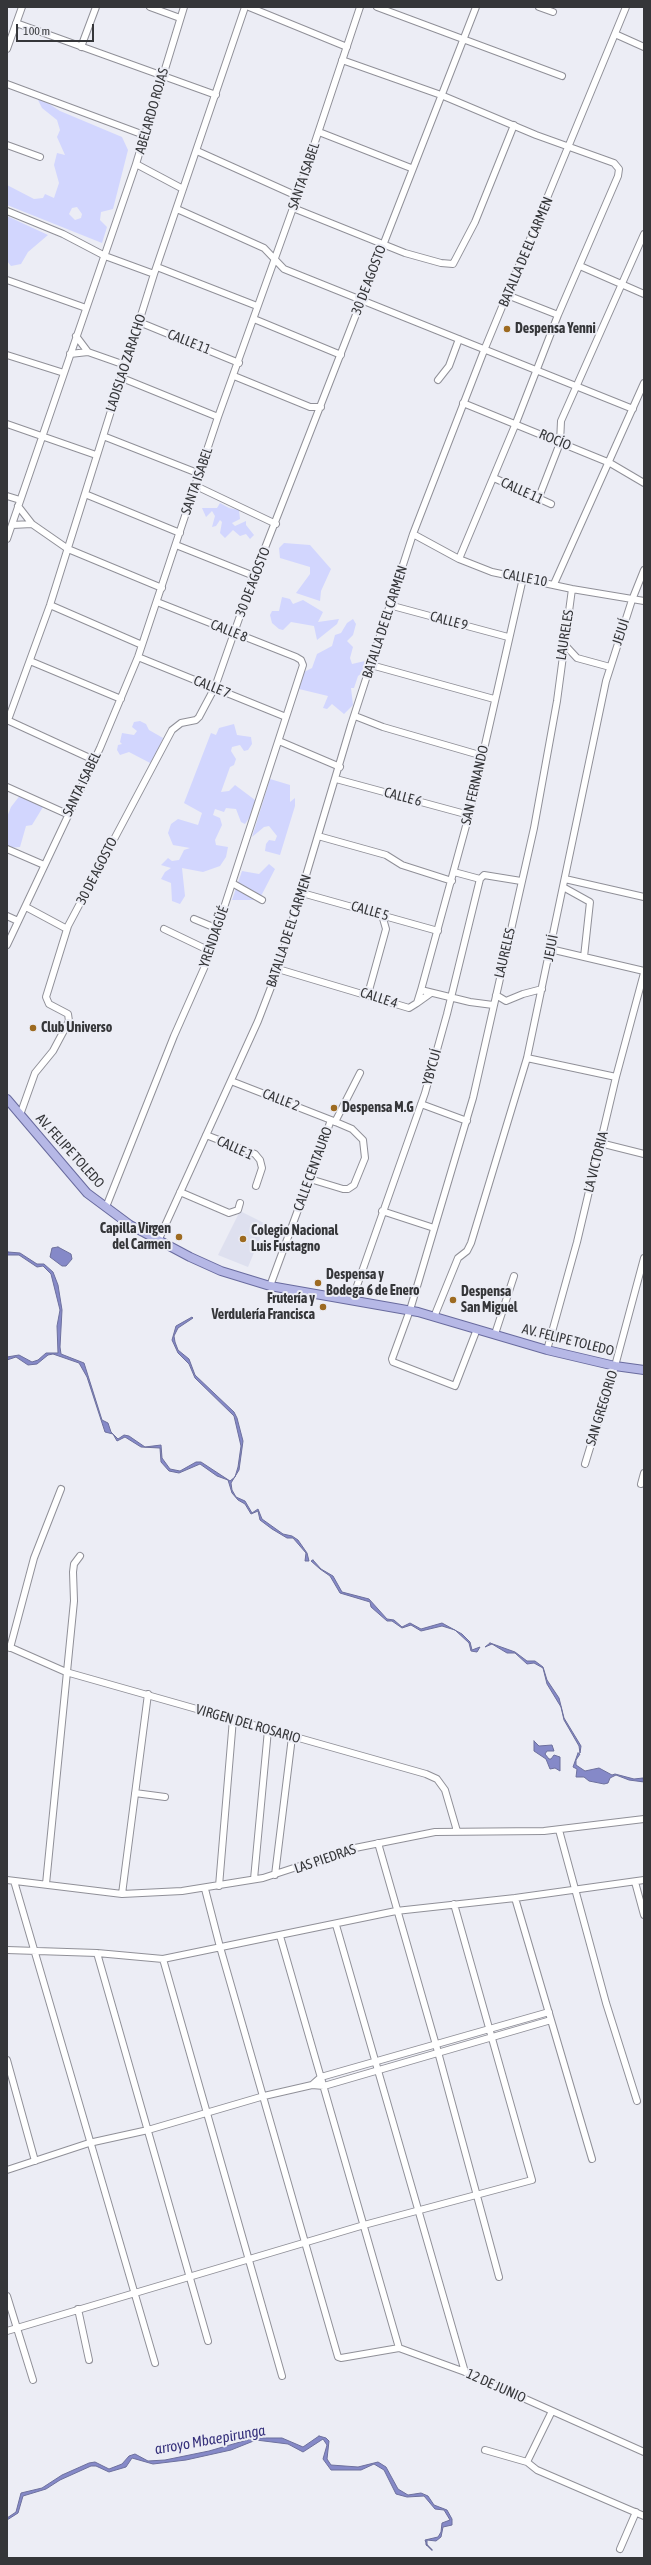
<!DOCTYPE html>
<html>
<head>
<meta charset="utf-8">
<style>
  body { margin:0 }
  #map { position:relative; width:651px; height:2565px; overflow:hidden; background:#ecedf5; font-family:"Asap Condensed",sans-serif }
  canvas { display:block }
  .frame { position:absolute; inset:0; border:8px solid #353639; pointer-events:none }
  .scale { position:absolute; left:16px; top:24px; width:78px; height:18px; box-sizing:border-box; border:2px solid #353639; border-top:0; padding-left:5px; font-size:12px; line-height:14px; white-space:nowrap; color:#353639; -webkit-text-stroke:3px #ecedf5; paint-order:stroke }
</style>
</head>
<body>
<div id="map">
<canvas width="651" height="2565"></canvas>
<div class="frame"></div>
<div class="scale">100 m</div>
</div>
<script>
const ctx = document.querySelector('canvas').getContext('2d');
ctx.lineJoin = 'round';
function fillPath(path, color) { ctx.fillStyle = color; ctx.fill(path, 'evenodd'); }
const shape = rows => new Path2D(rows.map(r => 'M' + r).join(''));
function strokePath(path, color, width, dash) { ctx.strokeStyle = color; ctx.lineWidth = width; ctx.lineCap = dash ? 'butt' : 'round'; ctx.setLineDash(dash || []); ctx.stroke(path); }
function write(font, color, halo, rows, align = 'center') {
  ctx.font = font + ' "Asap Condensed",sans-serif'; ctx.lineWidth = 4; ctx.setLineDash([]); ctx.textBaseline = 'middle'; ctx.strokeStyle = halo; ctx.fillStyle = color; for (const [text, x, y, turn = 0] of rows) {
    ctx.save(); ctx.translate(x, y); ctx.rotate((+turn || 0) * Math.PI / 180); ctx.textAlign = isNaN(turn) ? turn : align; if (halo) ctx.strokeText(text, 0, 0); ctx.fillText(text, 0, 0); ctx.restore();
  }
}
const built = shape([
  [240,1211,266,1224,248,1267,218,1255]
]);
const green = shape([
  [40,98,60,111,122,137,128,150,113,209,101,212,100,220,107,227,102,243,7,205,7,185,34,199,43,198,45,194,54,198,59,183,54,165,57,153,65,155,57,137,60,130,57,120,42,108,38,100],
  [77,207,82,214,81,218,75,220,69,214,72,208],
  [7,216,48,235,28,252,21,264,11,266,7,261],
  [220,503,229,508,239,510,240,519,232,523,235,526,246,521,246,525,254,535,250,539,246,534,240,536,233,530,225,538,220,533,222,522,220,520,216,526,212,527,215,516,212,511,206,517,202,508,217,508],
  [284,543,310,545,331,569,321,591,320,601,296,593,310,574,310,567,280,558,279,548],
  [282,597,290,599,293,604,303,600,323,612,318,622,339,619,337,624,317,640,314,626,291,622,283,630,279,629,272,623,270,615,272,611,279,611],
  [353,619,356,624,353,635,347,641,353,647,350,658,352,664,365,661,362,673,358,676,354,688,351,688,353,705,344,714,332,704,327,709,323,708,328,696,299,689,304,672,312,668,317,654,332,646,335,635,341,633,347,623],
  [140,721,146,724,149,730,163,738,152,764,129,752,120,755,117,750,118,745,122,744,120,742,122,733,134,735,137,731,132,727,134,722],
  [234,724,237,735,251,737,252,744,248,750,244,751,240,745,232,747,231,751,236,759,234,765,230,767,221,792,229,791,235,785,255,800,256,808,245,824,241,822,236,809,226,808,224,812,215,809,213,815,220,818,222,825,215,840,216,845,228,847,226,857,220,866,203,872,182,868,185,896,180,904,172,901,171,883,161,879,165,872,171,868,161,865,168,858,172,861,179,860,184,850,190,848,173,845,168,833,171,824,178,819,198,825,202,813,184,803,211,733,216,735,219,728],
  [270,779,290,785,290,802,295,798,295,806,280,855,265,851,266,844,269,840,275,841,277,836,269,826,264,827,252,837],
  [21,794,43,807,32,825,26,826,20,847,9,848,7,847,7,817,11,807],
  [269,864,275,869,259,900,232,900,242,871,259,874]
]);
const water = shape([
  [58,1247,71,1254,72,1259,66,1266,62,1266,50,1257,52,1248,58,1247],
  [8,1252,20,1253,37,1264,44,1264,53,1272,58,1285,62,1310,60,1347,61,1354,84,1363,102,1420,108,1423,111,1432,118,1439,124,1435,129,1436,145,1447,161,1445,162,1458,170,1469,180,1471,196,1462,201,1462,230,1481,235,1477,238,1467,241,1446,234,1416,195,1378,189,1364,178,1353,172,1340,176,1326,192,1317,193,1318,178,1328,174,1336,175,1342,178,1350,189,1359,195,1375,234,1412,237,1418,243,1441,239,1470,231,1483,232,1490,236,1497,245,1501,252,1513,258,1509,262,1519,283,1534,292,1536,298,1540,307,1553,309,1561,305,1561,306,1553,293,1538,287,1538,272,1529,260,1520,258,1511,251,1514,245,1504,238,1500,232,1493,228,1480,217,1476,200,1464,179,1473,169,1471,161,1462,160,1448,141,1447,125,1437,117,1441,113,1434,105,1432,87,1377,79,1363,53,1354,48,1355,37,1364,28,1365,16,1357,7,1360,7,1357,19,1355,32,1362,38,1360,46,1353,58,1353,57,1326,60,1310,51,1274,43,1266,37,1267,19,1255,7,1255,8,1252],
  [313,1560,321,1569,333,1576,342,1592,369,1599,387,1619,394,1620,402,1627,410,1623,421,1629,442,1623,462,1634,470,1642,472,1650,480,1647,477,1652,471,1651,469,1643,455,1630,442,1626,421,1631,411,1625,402,1628,392,1621,387,1621,371,1607,370,1602,340,1593,330,1576,320,1569,311,1561,313,1560],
  [490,1643,515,1652,527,1661,535,1661,543,1667,547,1680,559,1698,564,1718,581,1746,580,1753,579,1746,564,1720,561,1707,547,1684,543,1668,534,1663,527,1664,515,1653,507,1653,492,1644,485,1647,490,1643],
  [534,1741,539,1746,552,1745,554,1751,547,1751,545,1754,549,1759,551,1759,554,1755,560,1757,560,1771,555,1768,550,1769,546,1759,534,1751,534,1741],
  [578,1753,580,1754,576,1760,576,1765,585,1771,599,1768,612,1775,615,1774,634,1779,643,1778,644,1782,629,1780,616,1775,610,1778,608,1783,604,1784,589,1781,584,1777,576,1777,577,1769,573,1767,578,1753],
  [319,2436,326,2438,329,2441,327,2459,331,2465,358,2467,378,2462,386,2467,398,2489,408,2495,421,2493,428,2496,434,2505,447,2510,452,2519,452,2525,443,2527,441,2537,436,2541,427,2540,427,2546,425,2540,438,2537,441,2532,442,2523,450,2520,444,2510,435,2509,424,2496,407,2497,396,2494,384,2470,374,2464,361,2470,331,2470,323,2459,327,2445,323,2439,303,2452,288,2444,256,2440,231,2450,186,2460,153,2464,132,2458,126,2467,109,2472,96,2466,91,2466,60,2480,46,2489,23,2496,18,2513,7,2520,7,2518,16,2512,21,2493,42,2488,62,2475,89,2463,95,2462,109,2469,122,2464,129,2456,135,2454,148,2461,165,2460,209,2451,254,2438,282,2438,303,2447,319,2436]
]);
const stream = shape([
  [426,2544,432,2550]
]);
const minor = shape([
  [150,7,180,18],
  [249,7,347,47],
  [377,7,562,76],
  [539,7,553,12],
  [16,23,216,95],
  [615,34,644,47],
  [81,47,96,7],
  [7,49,22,7],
  [342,60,441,95,536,135,614,163,619,169,618,176,558,315,507,295],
  [7,84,144,135],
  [319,132,411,168],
  [7,145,40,157],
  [197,151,297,196],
  [183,189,136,164,184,7],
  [293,208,405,253,441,263,453,264,475,222,514,125],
  [177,209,264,248,284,269,633,409],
  [7,211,63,234,105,256,154,274],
  [580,266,644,294],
  [157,267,257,306],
  [7,280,86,308],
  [254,319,341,355],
  [139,322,239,363],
  [76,336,88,352,125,365],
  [70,354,88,352],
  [7,355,64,373],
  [234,376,310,407,321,407],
  [122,378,218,417],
  [438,380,449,366,459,339],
  [463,403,610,463,644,483],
  [7,424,96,455],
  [103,436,200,474],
  [494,478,551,504],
  [196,486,276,524],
  [85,494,180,533],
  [7,496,20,500],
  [539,497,560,443,561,421,644,234],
  [18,506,32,524,68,549,162,588],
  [12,525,32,524],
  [413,534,459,559,492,572,572,589,644,601],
  [7,539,136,164],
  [176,545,254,576],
  [459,559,516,423,558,315],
  [554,584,644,383],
  [50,605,142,645],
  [389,605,508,637],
  [564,644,577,658,610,667],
  [138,657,286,717],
  [30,661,121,699],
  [371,665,494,699],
  [355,716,383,727,483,756],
  [7,720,94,760],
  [8,720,50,605,154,274,245,7],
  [279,741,340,767],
  [336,779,469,815],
  [7,787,67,814],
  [318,836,386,855,402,865,452,881],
  [7,849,44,865],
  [454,872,480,879],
  [565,879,644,897],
  [232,883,262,900],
  [563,887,590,902,584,957],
  [302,893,438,931],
  [26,907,67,929],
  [7,916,18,921],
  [194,919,218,929],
  [164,929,210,951],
  [7,945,100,748,138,657,218,417,293,208,360,7],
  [550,949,644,971],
  [278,969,409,1008,417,1003,421,990,470,1002,493,1005],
  [421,990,469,815,523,578],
  [368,994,386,929,382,915],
  [496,995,506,1001,523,994,542,989],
  [417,1003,431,993],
  [527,1058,616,1077],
  [231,1081,331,1120,352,1129,363,1140,365,1158,354,1185,348,1189,343,1189,310,1179],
  [421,1104,467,1121],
  [20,1115,35,1073,53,1051,69,1021,68,1014,49,1004,46,997,68,926,172,730,181,723,196,720,199,717,215,687,254,576,476,7],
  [335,1122,360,1073],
  [206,1135,255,1154,260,1160,262,1168,256,1186],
  [600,1143,644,1154],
  [180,1192,229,1213,238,1210,240,1203],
  [106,1207,174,1036,205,966,303,665,301,660,296,657,157,602],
  [382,1211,434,1228],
  [158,1241,258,1021,278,969,351,725,413,534,485,348,626,7],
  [270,1286,331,1120],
  [352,1300,425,1093,447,1014,480,879,484,875,521,881],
  [434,1317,458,1258,467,1251,471,1243,527,1058,606,681,632,600,644,570],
  [477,1329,455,1386,393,1362,392,1359,410,1310,473,1098,534,828,557,701,572,589],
  [495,1334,514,1276],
  [547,1350,577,1242,616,1077,644,973],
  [585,1464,615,1366,644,1258],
  [641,1484,644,1473],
  [7,1646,66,1672,426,1774,437,1779,445,1790,457,1831],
  [10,1648,34,1558,61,1489],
  [135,1793,165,1797],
  [559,1830,606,2003,637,2101],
  [378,1843,438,2052,499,2277],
  [275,1875,292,1737],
  [254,1879,268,1730],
  [7,1880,122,1894,182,1891,263,1878,355,1848,435,1832,544,1831,644,1819],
  [14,1881,155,2363],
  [635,1882,644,1915],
  [46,1884,74,1601,73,1572,74,1564,80,1556],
  [219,1886,233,1719],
  [205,1889,220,1947,338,2357,341,2358,399,2348,465,2372,644,2452],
  [122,1894,148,1694],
  [515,1898,592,2159],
  [336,1925,465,2372],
  [280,1936,399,2348],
  [7,1950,97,1953,163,1959,396,1911,515,1898,644,1880],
  [97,1953,208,2341],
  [163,1959,282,2376],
  [7,2060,35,2161],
  [312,2085,321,2077,549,2012],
  [7,2170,89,2143,148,2130,264,2096,312,2085,324,2086,551,2020],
  [7,2296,33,2380],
  [78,2309,89,2360],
  [7,2331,364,2225,532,2180,454,1904],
  [485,2450,527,2462,537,2470,644,2516],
  [527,2462,552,2411],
  [620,2549,636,2512]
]);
const major = shape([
  [7,1099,87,1193,130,1225,190,1257,221,1271,270,1286,418,1312,547,1350,615,1366,644,1370]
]);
const markers = [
  [507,329,4,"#9d6a20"],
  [33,1028,4,"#9d6a20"],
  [334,1108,4,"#9d6a20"],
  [179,1237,4,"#9d6a20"],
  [243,1239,4,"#9d6a20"],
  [318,1283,4,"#9d6a20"],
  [453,1300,4,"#9d6a20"],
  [323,1307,4,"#9d6a20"]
];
const streetNames = [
  ["ABELARDO ROJAS",152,111,-74],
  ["SANTA ISABEL",304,176,-71],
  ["BATALLA DE EL CARMEN",526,252,-67],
  ["30 DE AGOSTO",369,280,-69],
  ["CALLE 11",189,342,22],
  ["LADISLAO ZARACHO",126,363,-72],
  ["ROCÍO",555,440,23],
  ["SANTA ISABEL",197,481,-71],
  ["CALLE 11",522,491,24],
  ["CALLE 10",525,578,11],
  ["30 DE AGOSTO",253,582,-69],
  ["CALLE 9",449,621,15],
  ["BATALLA DE EL CARMEN",385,622,-72],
  ["CALLE 8",229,631,22],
  ["JEJUÍ",621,632,-72],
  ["LAURELES",565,635,-81],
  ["CALLE 7",212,687,22],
  ["SANTA ISABEL",82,784,-64],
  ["SAN FERNANDO",475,785,-77],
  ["CALLE 6",403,797,15],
  ["30 DE AGOSTO",97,871,-63],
  ["CALLE 5",370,911,16],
  ["BATALLA DE EL CARMEN",289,931,-72],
  ["YRENDAGÜÉ",214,937,-71],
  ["JEJUÍ",551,948,-79],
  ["LAURELES",505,953,-77],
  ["CALLE 4",379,998,18],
  ["YBYCUÍ",432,1067,-74],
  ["CALLE 2",281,1100,21],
  ["CALLE 1",235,1148,24],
  ["AV. FELIPE TOLEDO",70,1151,48],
  ["LA VICTORIA",596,1162,-76],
  ["CALLE CENTAURO",313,1169,-70],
  ["AV. FELIPE TOLEDO",568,1340,14],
  ["SAN GREGORIO",602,1408,-73],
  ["VIRGEN DEL ROSARIO",248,1724,16],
  ["LAS PIEDRAS",325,1859,-19],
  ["12 DE JUNIO",496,2386,24]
];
const poiNames = [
  ["Despensa Yenni",515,329],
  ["Club Universo",41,1028],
  ["Despensa M.G",342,1108],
  ["Capilla Virgen",171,1229,"right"],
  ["del Carmen",171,1245,"right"],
  ["Colegio Nacional",251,1231],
  ["Luis Fustagno",251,1247],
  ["Despensa y",326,1275],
  ["Bodega 6 de Enero",326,1291],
  ["Despensa",461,1292],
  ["San Miguel",461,1308],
  ["Frutería y",315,1299,"right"],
  ["Verdulería Francisca",315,1315,"right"]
];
const waterNames = [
  ["arroyo Mbaepirunga",210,2440,-10]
];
fillPath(built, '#dee0ef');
fillPath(green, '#d2d6fe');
fillPath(water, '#8589c8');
strokePath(water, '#6d709d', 1);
strokePath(stream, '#6d709d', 1.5);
strokePath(minor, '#909098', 8);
strokePath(major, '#696b9e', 10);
strokePath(minor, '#fff', 6);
strokePath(major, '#b6b8e6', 8);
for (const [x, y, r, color] of markers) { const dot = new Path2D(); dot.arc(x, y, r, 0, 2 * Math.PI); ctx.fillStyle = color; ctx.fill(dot); strokePath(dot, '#ecedf5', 1.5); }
write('14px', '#353639', '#ecedf5', streetNames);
write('bold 14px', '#353639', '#ecedf5', poiNames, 'left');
write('italic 15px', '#35307b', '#ecedf5', waterNames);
</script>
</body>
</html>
